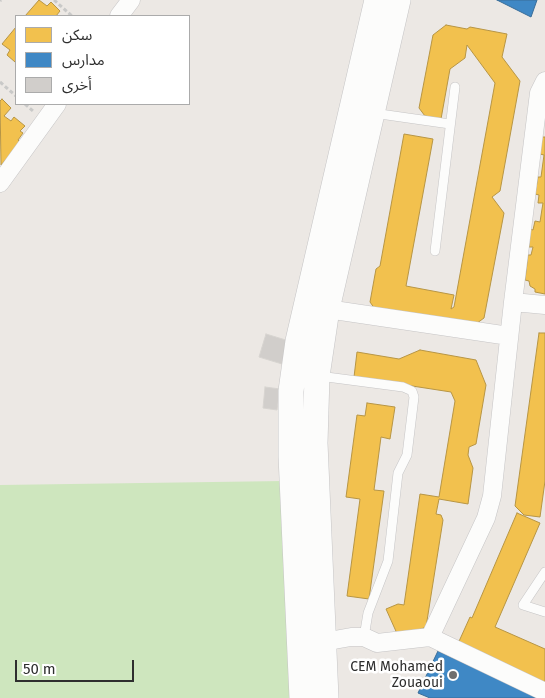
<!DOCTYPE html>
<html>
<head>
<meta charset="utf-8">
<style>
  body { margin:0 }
  #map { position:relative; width:545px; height:698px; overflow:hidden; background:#ece8e4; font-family:"Fira Sans","Noto Sans Arabic",sans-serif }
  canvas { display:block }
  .legend { position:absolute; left:15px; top:15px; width:175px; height:90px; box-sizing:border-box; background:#fff; border:1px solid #ababab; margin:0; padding:6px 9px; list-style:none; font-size:15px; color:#2e2e2e }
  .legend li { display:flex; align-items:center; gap:10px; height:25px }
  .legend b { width:25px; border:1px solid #ababab }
  .scale { position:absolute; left:15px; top:660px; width:119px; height:22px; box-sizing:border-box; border:2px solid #2e2e2e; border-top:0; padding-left:6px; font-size:15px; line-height:18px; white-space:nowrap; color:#2e2e2e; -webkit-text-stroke:4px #fff; paint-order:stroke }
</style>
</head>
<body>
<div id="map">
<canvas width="545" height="698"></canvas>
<ul class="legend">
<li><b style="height:14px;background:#f2c14e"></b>سكن</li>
<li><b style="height:14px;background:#3f88c5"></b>مدارس</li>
<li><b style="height:14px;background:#d1cecb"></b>أخرى</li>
</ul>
<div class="scale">50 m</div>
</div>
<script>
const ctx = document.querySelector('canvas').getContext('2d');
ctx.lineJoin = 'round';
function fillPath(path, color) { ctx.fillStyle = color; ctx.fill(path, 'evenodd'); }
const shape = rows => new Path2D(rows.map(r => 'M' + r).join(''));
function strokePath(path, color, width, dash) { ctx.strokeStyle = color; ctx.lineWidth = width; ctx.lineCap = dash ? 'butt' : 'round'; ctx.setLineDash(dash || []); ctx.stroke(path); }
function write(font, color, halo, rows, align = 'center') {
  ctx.font = font + ' "Fira Sans",sans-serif'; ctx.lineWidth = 5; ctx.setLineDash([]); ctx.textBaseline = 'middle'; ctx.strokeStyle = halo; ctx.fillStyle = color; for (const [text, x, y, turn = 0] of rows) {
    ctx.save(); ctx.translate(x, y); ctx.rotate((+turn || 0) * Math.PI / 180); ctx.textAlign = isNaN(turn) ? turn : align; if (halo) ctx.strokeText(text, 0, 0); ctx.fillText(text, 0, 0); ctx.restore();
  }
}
const green = shape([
  [284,481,293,698,0,698,0,485]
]);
const homes = shape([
  [39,0,47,6,51,2,60,11,56,16,25,16,39,0],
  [446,25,467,29,470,27,507,34,502,57,520,81,500,191,492,197,504,213,484,318,469,329,377,312,370,302,376,269,380,266,404,134,433,139,406,286,454,295,451,309,454,307,495,83,467,45,465,58,450,69,441,119,425,116,419,108,433,35,446,25],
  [16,27,16,61,15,62,7,55,10,50,2,44,16,27],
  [2,99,11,108,4,116,11,121,14,117,25,126,20,131,23,133,18,140,21,143,1,165,0,101,2,99],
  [542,137,545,137,545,294,535,292,535,289,530,286,529,281,525,280,528,255,531,255,533,247,529,247,530,229,533,230,535,221,540,222,542,209,543,203,538,203,539,195,535,194,538,177,541,177,544,155,540,154,542,137],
  [539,333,545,333,545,481,540,517,524,515,515,506,539,333],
  [420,350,476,360,486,385,476,444,469,447,468,455,473,468,468,504,439,499,436,514,441,515,443,520,426,627,399,638,386,609,398,604,404,605,420,494,439,497,455,401,451,392,354,377,357,352,399,359,420,350],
  [367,403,395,407,390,439,381,437,374,490,384,491,369,599,347,596,360,499,346,497,357,415,365,416,367,403],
  [517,513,540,523,495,627,545,649,545,687,456,648,470,617,472,618,517,513]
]);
const schools = shape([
  [497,0,537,0,531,17,497,0],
  [438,651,540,698,430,698,418,693,438,651]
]);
const building = shape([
  [266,334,289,341,282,364,259,357,266,334],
  [265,387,280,389,277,410,263,408,265,387]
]);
const path = shape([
  [54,0,72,16],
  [0,1,1,0],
  [0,82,16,96],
  [25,104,33,111]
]);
const service = shape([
  [373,113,450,124],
  [435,251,455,87],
  [319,376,403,387,412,391,414,397,407,455,398,473,388,561,368,613,364,637],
  [545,572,523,605,545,612]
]);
const minor = shape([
  [119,16,131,0],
  [0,183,57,104],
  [513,302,545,305],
  [327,309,509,336],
  [430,637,486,518,492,496,513,302,539,93,545,81],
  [323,642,351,637,364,637,377,643,430,637,545,692]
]);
const secondary = shape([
  [302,698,291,456,291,391,298,341,377,0],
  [326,698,315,443,317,376,327,309,398,0]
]);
const markers = [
  [453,675,5,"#706f6e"]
];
const poiNames = [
  ["CEM Mohamed",443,667],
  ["Zouaoui",443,683]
];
fillPath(green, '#cee6be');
fillPath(homes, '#f2c14e');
strokePath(homes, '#b79544', 1);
fillPath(schools, '#3f88c5');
strokePath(schools, '#3a6d98', 1);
fillPath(building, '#d1cecb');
strokePath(building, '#d7d4d0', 1);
strokePath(service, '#c5c4c5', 10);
strokePath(minor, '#c5c4c5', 19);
strokePath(secondary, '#c5c4c5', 26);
strokePath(path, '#c9c9c8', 3, [4, 2.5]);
strokePath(service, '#fcfcfb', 9);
strokePath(minor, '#fcfcfb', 18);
strokePath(secondary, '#fcfcfb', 25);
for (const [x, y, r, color] of markers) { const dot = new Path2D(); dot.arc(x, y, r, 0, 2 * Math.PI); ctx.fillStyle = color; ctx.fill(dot); strokePath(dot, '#fff', 2); }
write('14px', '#2e2e2e', '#fff', poiNames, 'right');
</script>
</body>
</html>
